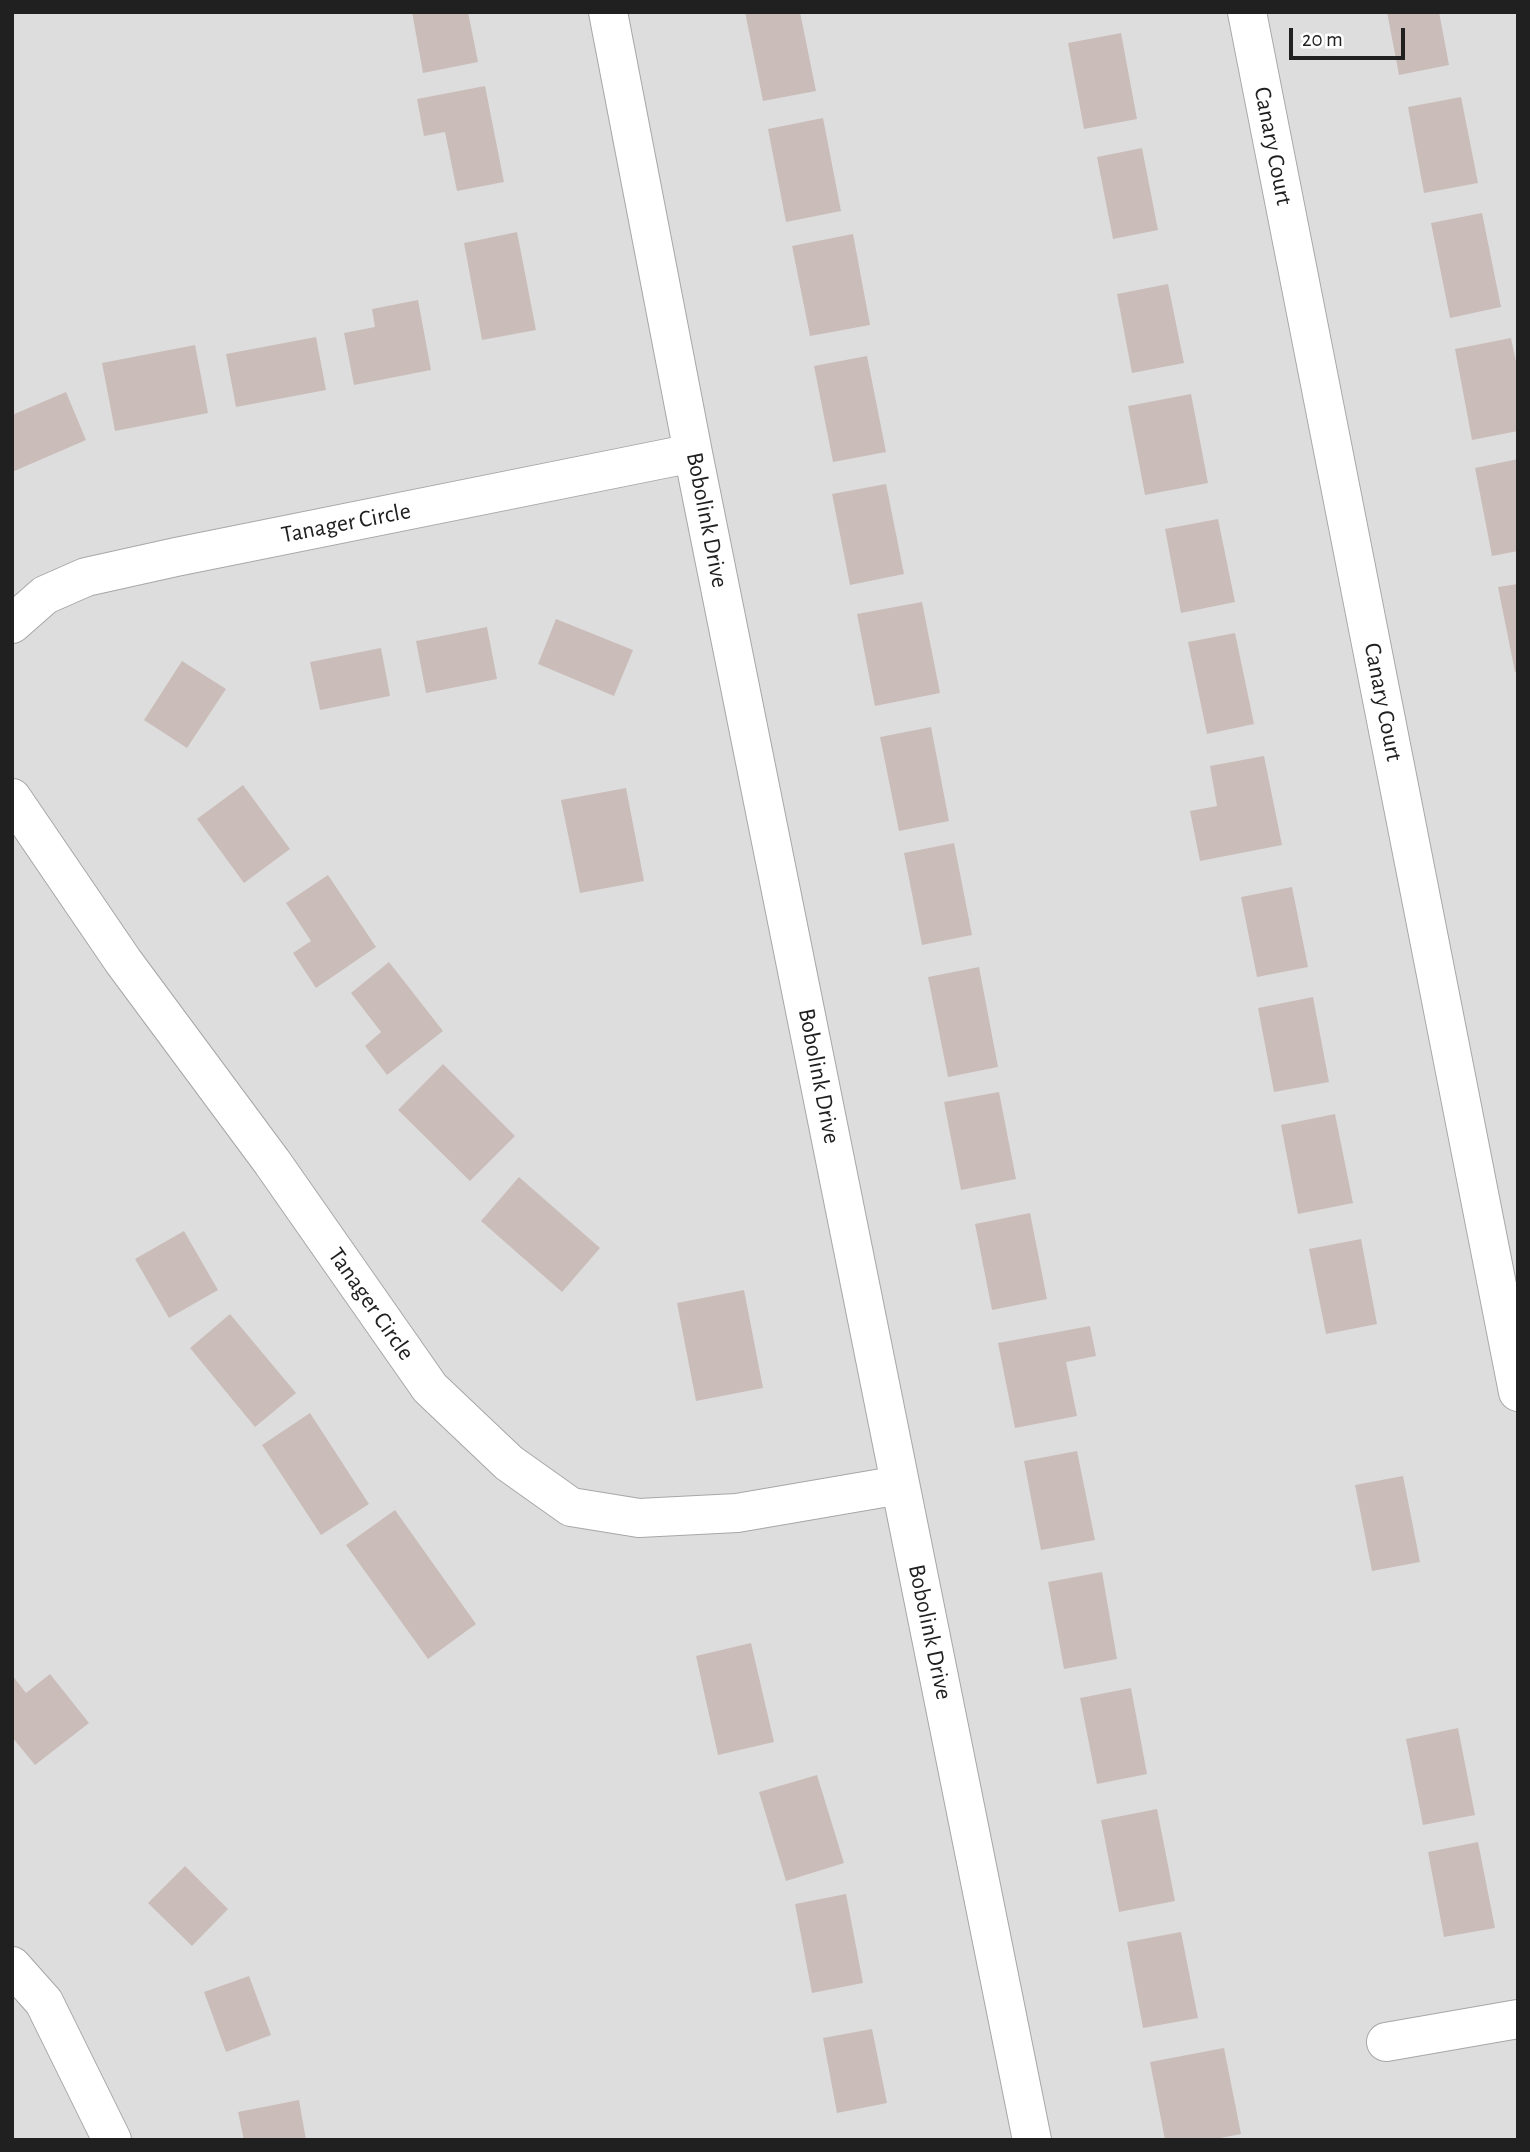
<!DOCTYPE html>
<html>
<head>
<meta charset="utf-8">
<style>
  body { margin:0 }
  #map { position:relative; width:1530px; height:2152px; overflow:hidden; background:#f1ece6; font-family:"Alegreya Sans",sans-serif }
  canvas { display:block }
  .frame { position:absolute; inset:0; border:14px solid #202020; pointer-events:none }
  .scale { position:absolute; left:1289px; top:28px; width:116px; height:32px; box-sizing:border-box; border:4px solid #202020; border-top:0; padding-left:9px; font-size:21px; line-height:24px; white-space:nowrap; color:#202020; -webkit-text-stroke:5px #fff; paint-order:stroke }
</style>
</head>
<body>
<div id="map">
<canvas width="1530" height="2152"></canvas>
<div class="frame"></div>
<div class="scale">20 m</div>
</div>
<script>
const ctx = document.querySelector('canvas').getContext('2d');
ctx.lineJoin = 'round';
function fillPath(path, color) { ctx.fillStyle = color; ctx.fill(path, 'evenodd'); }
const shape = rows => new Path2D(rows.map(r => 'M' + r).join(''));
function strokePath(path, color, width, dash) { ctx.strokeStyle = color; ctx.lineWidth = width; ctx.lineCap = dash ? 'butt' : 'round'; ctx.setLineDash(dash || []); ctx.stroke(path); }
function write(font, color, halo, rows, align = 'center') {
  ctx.font = font + ' "Alegreya Sans",sans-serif'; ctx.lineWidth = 6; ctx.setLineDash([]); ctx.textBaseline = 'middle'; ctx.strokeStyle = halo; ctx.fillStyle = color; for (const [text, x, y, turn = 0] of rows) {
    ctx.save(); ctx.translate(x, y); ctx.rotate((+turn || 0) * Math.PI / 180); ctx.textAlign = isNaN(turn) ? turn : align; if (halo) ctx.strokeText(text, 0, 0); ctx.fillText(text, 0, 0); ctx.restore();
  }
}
const residential = shape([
  [12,12,1518,12,1518,2140,12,2140]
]);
const building = shape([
  [412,12,468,12,478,62,423,73],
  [745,12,800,12,816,91,763,101],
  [1387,12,1439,12,1449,65,1399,75],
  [1121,33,1137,119,1084,129,1068,43],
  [485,86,504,182,457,191,445,132,424,136,417,99],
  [1461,97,1478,183,1424,193,1408,107],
  [823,118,841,211,786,222,768,129],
  [1142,148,1158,230,1113,239,1097,157],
  [1482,213,1501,307,1450,318,1431,223],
  [517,232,536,330,482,340,464,243],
  [853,234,870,325,810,336,792,246],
  [1168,284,1184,363,1132,373,1117,294],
  [418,300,431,370,354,385,344,333,375,327,372,309],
  [316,337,326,390,236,407,226,354],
  [1511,338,1518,371,1518,431,1472,440,1455,349],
  [195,345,208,413,115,431,102,363],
  [867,356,886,452,833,462,814,366],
  [66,392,86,440,12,472,12,415],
  [1191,394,1208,483,1145,495,1128,406],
  [1518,459,1518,551,1492,556,1475,468],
  [886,484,904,574,850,585,832,494],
  [1218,519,1235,602,1181,613,1165,529],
  [1518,584,1518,672,1515,672,1498,587],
  [922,602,940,693,875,706,857,614],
  [556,619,633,650,614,696,538,664],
  [487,627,497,679,426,693,416,641],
  [1235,633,1254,724,1207,734,1188,642],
  [381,648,390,696,320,710,310,662],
  [182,661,226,689,187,748,144,720],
  [931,727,949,821,899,831,880,737],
  [1264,756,1282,845,1200,861,1190,811,1217,806,1210,766],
  [243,785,290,849,244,883,197,819],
  [626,788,644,881,580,893,561,800],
  [954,843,972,935,922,945,904,853],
  [328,875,376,947,316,988,293,953,311,941,286,903],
  [1292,887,1308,967,1257,977,1241,897],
  [389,962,443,1031,387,1075,365,1046,381,1032,351,993],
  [979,967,998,1067,948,1077,928,977],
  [1313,997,1329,1082,1274,1092,1258,1008],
  [443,1064,515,1136,470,1181,398,1110],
  [999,1092,1016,1179,961,1190,944,1102],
  [1335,1114,1353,1203,1298,1214,1281,1125],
  [519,1177,600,1248,562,1292,481,1221],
  [1030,1213,1047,1299,992,1310,975,1224],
  [184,1231,218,1290,169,1318,135,1259],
  [1361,1239,1377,1324,1326,1334,1309,1249],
  [744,1290,763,1388,696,1401,677,1303],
  [230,1314,296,1393,255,1427,190,1348],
  [1090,1326,1096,1356,1066,1362,1077,1416,1015,1428,998,1343],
  [310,1413,369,1504,321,1535,262,1445],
  [1077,1451,1095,1540,1041,1550,1024,1461],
  [1403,1476,1420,1562,1372,1571,1355,1485],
  [395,1510,476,1624,428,1659,346,1545],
  [1102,1572,1117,1659,1064,1669,1048,1582],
  [751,1643,774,1742,718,1755,696,1656],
  [50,1674,89,1723,35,1765,12,1737,12,1675,26,1693],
  [1131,1688,1147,1774,1097,1784,1080,1698],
  [1458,1728,1475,1815,1423,1825,1406,1739],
  [817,1775,844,1863,786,1881,759,1792],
  [1157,1809,1175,1901,1119,1912,1101,1820],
  [1478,1842,1495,1928,1444,1937,1428,1852],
  [185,1866,228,1909,192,1946,148,1903],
  [846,1894,863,1983,812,1993,795,1904],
  [1181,1932,1198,2018,1143,2028,1127,1942],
  [249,1976,271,2035,226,2052,204,1992],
  [872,2029,887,2103,837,2113,823,2038],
  [1224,2048,1241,2134,1210,2140,1165,2140,1150,2062],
  [299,2100,306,2140,244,2140,238,2112]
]);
const minor = shape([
  [608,12,693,453,1032,2140],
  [1247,12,1518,1392],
  [12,624,45,595,86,577,176,557,693,453],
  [12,798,123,961,272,1162,430,1388,509,1463,571,1507,639,1518,737,1513,900,1485],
  [12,1966,44,2002,112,2140],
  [1386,2042,1518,2019]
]);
const streetNames = [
  ["Canary Court",1273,146,79],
  ["Bobolink Drive",707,520,79],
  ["Tanager Circle",346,523,-11],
  ["Canary Court",1383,702,79],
  ["Bobolink Drive",819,1076,79],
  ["Tanager Circle",371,1304,55],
  ["Bobolink Drive",930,1632,78]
];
fillPath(residential, '#dedddd');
fillPath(building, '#cabdb9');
strokePath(minor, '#a7a7a7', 40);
strokePath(minor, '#fff', 38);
write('24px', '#202020', '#fff', streetNames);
</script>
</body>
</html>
